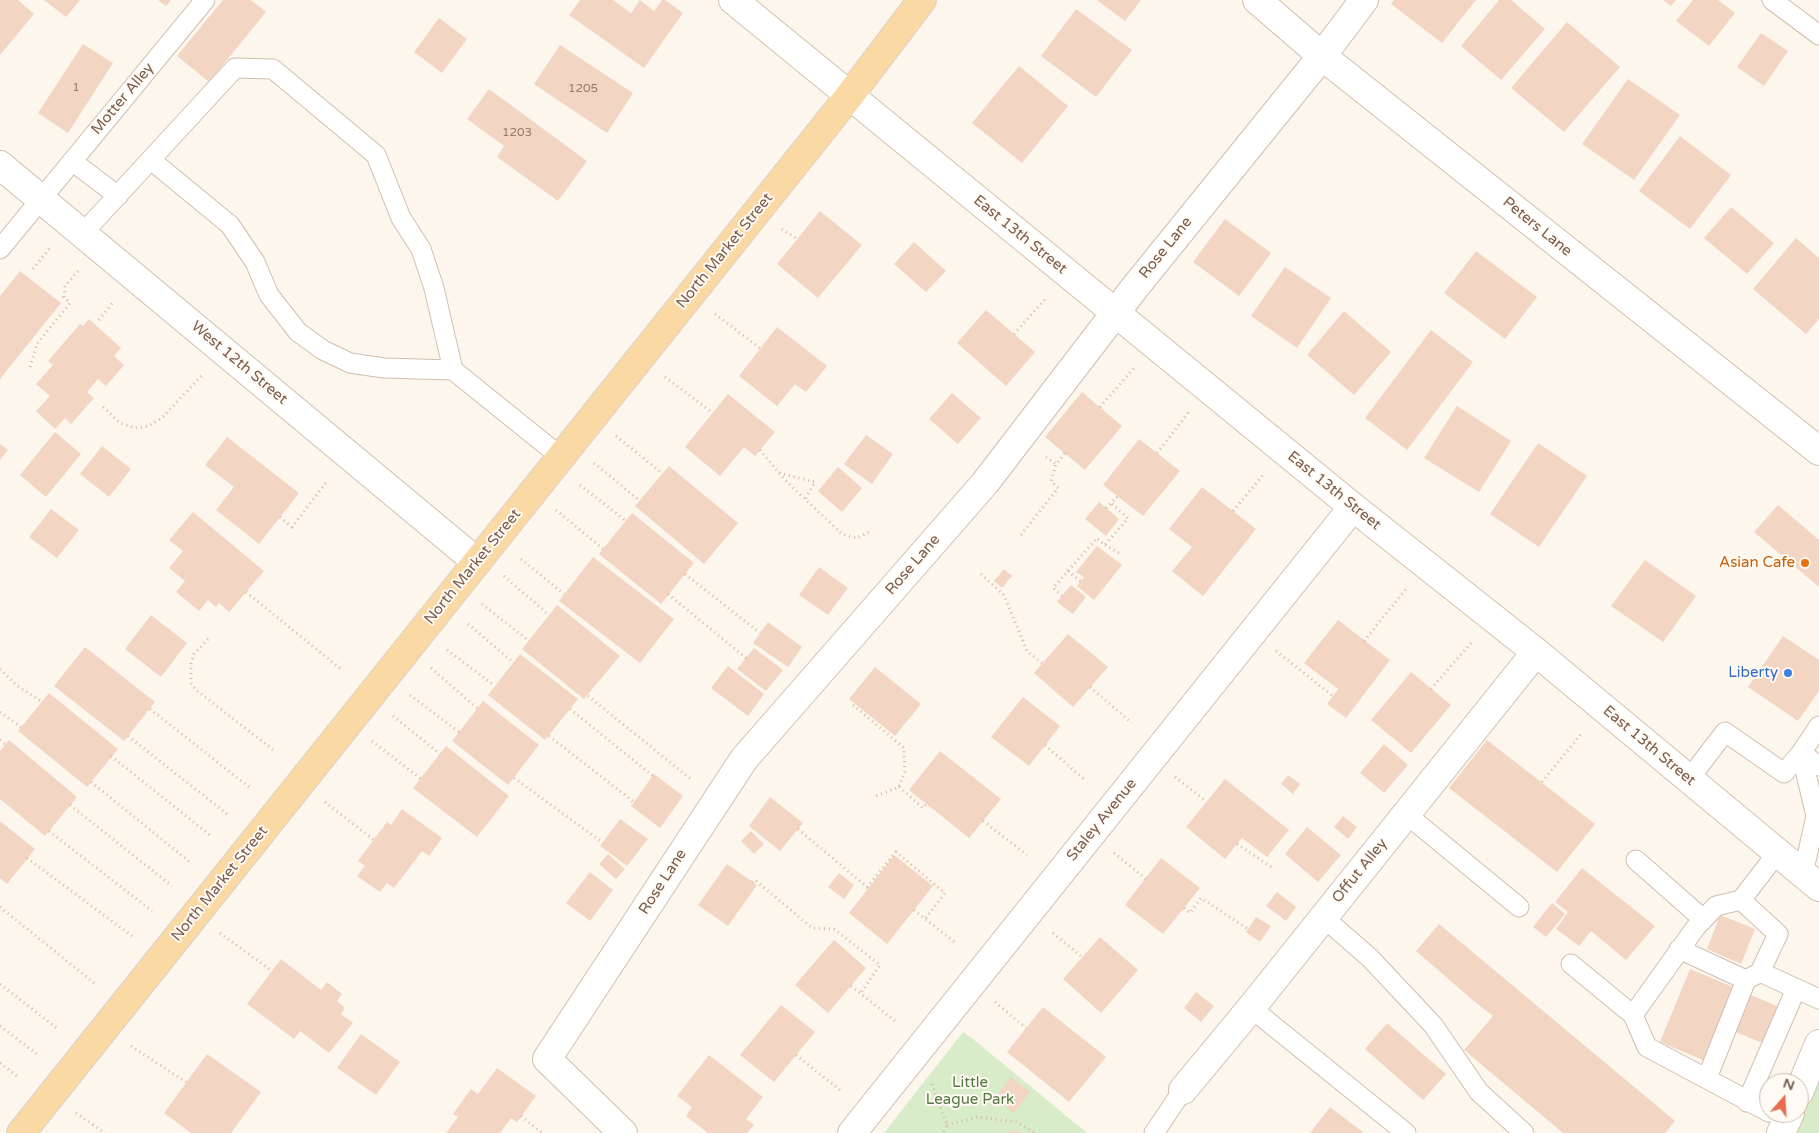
<!DOCTYPE html>
<html>
<head>
<meta charset="utf-8">
<style>
  body { margin:0 }
  #map { position:relative; width:1819px; height:1133px; overflow:hidden; background:#fdf6ec; font-family:"Varela Round",sans-serif }
  canvas { display:block }
  .north { position:absolute; left:1759px; top:1073px; width:50px; height:50px; box-sizing:border-box; background:#fffaf3; border:1px solid #cabbb1; border-radius:50%; rotate:19deg; font-size:14px; font-weight:700; line-height:20px; text-align:center; color:#7a5c4d }
  .north::after { content:''; display:block; margin:auto; width:18px; height:22px; background:#e76f51; clip-path:polygon(50% 0,100% 100%,50% 72%,0 100%) }
</style>
</head>
<body>
<div id="map">
<canvas width="1819" height="1133"></canvas>
<div class="north">N</div>
</div>
<script>
const ctx = document.querySelector('canvas').getContext('2d');
ctx.lineJoin = 'round';
function fillPath(path, color) { ctx.fillStyle = color; ctx.fill(path, 'evenodd'); }
const shape = rows => new Path2D(rows.map(r => 'M' + r).join(''));
function strokePath(path, color, width, dash) { ctx.strokeStyle = color; ctx.lineWidth = width; ctx.lineCap = dash ? 'butt' : 'round'; ctx.setLineDash(dash || []); ctx.stroke(path); }
function write(font, color, halo, rows, align = 'center') {
  ctx.font = font + ' "Varela Round",sans-serif'; ctx.lineWidth = 4; ctx.setLineDash([]); ctx.textBaseline = 'middle'; ctx.strokeStyle = halo; ctx.fillStyle = color; for (const [text, x, y, turn = 0] of rows) {
    ctx.save(); ctx.translate(x, y); ctx.rotate((+turn || 0) * Math.PI / 180); ctx.textAlign = isNaN(turn) ? turn : align; if (halo) ctx.strokeText(text, 0, 0); ctx.fillText(text, 0, 0); ctx.restore();
  }
}
const green = shape([
  [963,1032,973,1039,1087,1133,884,1133],
  [1819,1062,1819,1133,1790,1133,1799,1112]
]);
const building = shape([
  [0,0,18,0,34,14,0,55],
  [44,0,80,0,66,17],
  [158,0,171,0,166,6],
  [223,0,251,0,266,12,209,82,177,56],
  [580,0,613,0,631,13,640,0,654,11,662,0,665,0,683,13,644,68,569,15],
  [1097,0,1141,0,1125,21],
  [1394,0,1476,0,1442,43,1391,4],
  [1499,0,1511,0,1545,29,1501,80,1461,46],
  [1663,0,1676,0,1671,6],
  [1693,0,1718,0,1735,13,1709,46,1676,21],
  [1076,9,1132,50,1096,97,1041,56],
  [439,18,467,39,442,73,414,52],
  [1567,22,1620,67,1564,132,1511,88],
  [1761,33,1788,51,1764,86,1737,67],
  [83,44,113,63,68,133,38,113],
  [560,45,633,93,607,133,534,84],
  [1019,66,1068,106,1022,163,972,123],
  [1628,79,1680,115,1634,180,1582,144],
  [489,89,587,161,558,201,497,157,504,146,467,119],
  [1680,136,1731,175,1690,229,1639,191],
  [1731,207,1774,243,1747,274,1704,238],
  [820,211,862,245,818,298,777,264],
  [1225,219,1271,253,1239,296,1193,262],
  [1796,238,1819,258,1819,319,1806,334,1753,289],
  [914,242,946,271,926,292,894,264],
  [1476,251,1537,297,1505,339,1444,293],
  [1285,267,1331,298,1297,348,1251,316],
  [20,271,61,303,0,379,0,296],
  [986,310,1035,352,1006,386,957,343],
  [1344,311,1391,352,1354,395,1307,355],
  [89,319,121,348,114,356,124,365,106,386,98,379,87,392,94,398,71,424,65,418,55,429,36,411,50,396,36,384,53,365,48,361,80,324,83,326],
  [777,327,827,366,806,392,795,384,777,406,739,376],
  [1431,330,1473,362,1407,450,1365,418],
  [1082,392,1122,426,1085,470,1045,437],
  [952,393,981,418,958,444,929,419],
  [728,394,775,432,755,456,744,447,720,476,685,447],
  [1457,406,1511,441,1479,492,1424,458],
  [55,432,81,454,46,497,20,475],
  [866,435,893,454,872,484,844,464],
  [227,437,299,493,259,544,216,510,234,487,205,465],
  [1139,439,1180,471,1143,516,1103,485],
  [1538,443,1587,476,1539,547,1490,514],
  [0,444,8,450,0,460],
  [102,446,131,469,109,497,80,474],
  [669,466,738,523,704,564,635,506],
  [838,467,862,488,842,512,818,491],
  [1202,487,1256,529,1203,596,1172,571,1192,547,1169,529],
  [1099,502,1119,519,1106,536,1085,519],
  [1778,505,1819,540,1819,587,1754,532],
  [51,509,79,530,57,558,29,537],
  [193,512,264,571,229,612,219,603,216,607,208,600,199,611,176,592,185,581,169,568,183,551,169,540],
  [632,513,694,563,661,604,599,554],
  [1097,546,1122,565,1094,600,1077,586,1084,577,1076,572],
  [593,557,674,619,640,663,559,601],
  [1645,560,1696,596,1663,642,1611,606],
  [819,567,848,588,828,615,799,595],
  [1004,569,1012,576,1002,588,994,581],
  [1071,585,1086,597,1073,614,1057,602],
  [557,605,620,656,584,699,522,649],
  [151,615,187,643,161,677,125,649],
  [1338,620,1390,660,1346,718,1327,704,1338,689,1304,663],
  [768,622,802,647,788,667,753,643],
  [1068,634,1108,667,1073,707,1034,673],
  [1783,636,1819,660,1819,691,1798,721,1748,687],
  [85,647,155,702,124,741,54,686],
  [754,648,783,670,766,691,737,669],
  [520,654,578,699,545,740,488,695],
  [728,666,764,694,748,716,711,688],
  [875,667,921,704,895,736,849,699],
  [1411,672,1451,705,1411,753,1371,720],
  [49,693,118,749,87,787,18,731],
  [1023,697,1060,726,1029,766,991,737],
  [483,701,539,745,508,785,452,741],
  [9,740,77,797,45,836,0,799,0,751],
  [1487,740,1595,824,1557,872,1449,788],
  [1384,744,1408,765,1384,793,1360,773],
  [446,746,509,796,477,837,413,788],
  [940,751,1001,799,969,838,909,790],
  [654,774,683,796,660,828,631,806],
  [1288,775,1300,784,1293,794,1281,784],
  [1225,779,1289,830,1267,857,1242,838,1225,859,1186,827],
  [770,797,803,823,780,851,749,826],
  [402,809,442,838,429,856,422,851,394,888,387,883,380,892,357,876,365,866,358,861,387,822,391,825],
  [1343,816,1357,827,1348,839,1334,827],
  [620,819,648,839,627,866,600,846],
  [0,821,35,849,7,884,0,878],
  [1307,827,1341,855,1318,882,1285,854],
  [751,831,764,844,754,854,741,841],
  [608,854,625,869,616,879,599,864],
  [894,855,933,886,887,944,849,913],
  [1161,858,1200,888,1163,934,1125,905],
  [727,864,757,885,728,926,698,905],
  [1582,868,1655,926,1626,960,1591,931,1579,946,1556,929,1568,912,1555,902],
  [590,872,613,890,590,921,566,903],
  [839,873,854,885,844,899,828,887],
  [1277,892,1296,907,1286,921,1266,906],
  [1552,903,1565,914,1546,937,1533,927],
  [1720,915,1755,929,1741,964,1707,949],
  [1256,917,1271,926,1260,942,1246,932],
  [1439,924,1675,1121,1665,1133,1563,1133,1464,1050,1493,1016,1475,1002,1416,951],
  [1100,937,1138,970,1101,1013,1063,979],
  [834,940,866,968,828,1013,795,985],
  [281,959,321,990,327,982,342,994,337,1001,345,1008,341,1014,353,1023,329,1053,300,1031,294,1039,247,1004],
  [1690,969,1733,987,1703,1060,1660,1042],
  [1196,992,1214,1006,1201,1022,1184,1008],
  [1746,993,1782,1008,1767,1045,1731,1030],
  [781,1005,815,1032,774,1082,740,1055],
  [1043,1007,1106,1057,1069,1102,1007,1052],
  [1387,1023,1446,1074,1423,1100,1365,1049],
  [361,1034,400,1062,376,1095,337,1068],
  [207,1054,261,1092,231,1133,191,1133,164,1113],
  [709,1055,763,1097,746,1119,754,1125,747,1133,708,1133,686,1116,692,1107,677,1096],
  [497,1068,536,1096,517,1122,511,1118,500,1133,446,1133,458,1117,453,1114,471,1089,478,1094],
  [1011,1077,1030,1092,1014,1113,995,1098],
  [1330,1107,1364,1133,1310,1133],
  [1020,1130,1020,1133,1008,1133,1008,1132]
]);
const path = shape([
  [782,229,797,239],
  [33,269,50,248],
  [715,314,760,348],
  [99,320,114,301],
  [1014,334,1047,297],
  [30,367,37,344,70,303,64,297,65,286,78,271],
  [665,377,713,413],
  [103,407,120,423,135,428,148,426,162,418,203,374],
  [1100,407,1134,368],
  [616,436,662,473],
  [760,450,785,480,842,534,857,538,869,532],
  [1157,453,1189,412],
  [1046,457,1056,464,1065,453],
  [594,463,640,501],
  [779,473,815,482,805,500],
  [580,485,626,521],
  [1106,508,1118,496],
  [556,510,603,549],
  [1233,511,1264,474],
  [280,517,292,527,328,480],
  [1021,535,1058,488,1051,481,1056,464],
  [1105,545,1122,555],
  [521,559,564,594],
  [1068,571,1081,582],
  [685,574,760,633],
  [981,574,1004,595,1027,651,1042,663],
  [504,576,549,615],
  [246,592,342,670],
  [668,594,746,658],
  [1062,596,1053,588,1097,538,1105,545,1128,518,1111,503],
  [482,604,529,641],
  [468,624,514,663],
  [208,639,194,654,191,664,191,683,196,690,276,752],
  [1364,641,1406,589],
  [447,650,495,686],
  [1276,651,1333,696],
  [431,668,477,708],
  [0,669,16,685,42,702],
  [1090,687,1132,723],
  [1431,689,1471,643],
  [410,695,459,732],
  [588,696,692,780],
  [853,705,904,748,905,771,899,787,876,796],
  [150,709,249,787],
  [570,709,653,776],
  [0,712,21,727],
  [393,716,440,754],
  [128,736,227,814],
  [549,736,634,802],
  [0,740,5,744],
  [372,741,421,779],
  [1045,745,1086,781],
  [111,756,211,836],
  [1175,777,1206,801],
  [514,778,603,843],
  [91,782,190,862],
  [1542,782,1582,733],
  [899,787,923,808,926,804],
  [325,802,374,840],
  [70,805,172,886],
  [983,821,1027,855],
  [798,829,867,887,896,852,945,893,925,919],
  [49,831,152,911],
  [1237,844,1273,868],
  [1114,853,1146,879],
  [27,858,132,936],
  [752,882,755,880,812,928,834,929,880,965,860,994],
  [0,907,94,983],
  [1184,908,1190,913,1201,898,1248,929],
  [914,910,957,944],
  [220,933,272,971],
  [1053,933,1082,957],
  [0,984,58,1029],
  [851,986,895,1021],
  [995,1002,1026,1028],
  [0,1026,37,1054],
  [131,1046,186,1082],
  [796,1055,840,1090],
  [0,1063,18,1077],
  [932,1084,947,1125,943,1133],
  [76,1113,105,1133],
  [521,1116,542,1133],
  [947,1125,977,1117,1017,1122,1035,1133]
]);
const lane = shape([
  [1772,0,1819,35],
  [151,160,230,225,255,262,269,295,298,332,323,350,350,363,384,368,453,370],
  [72,161,118,196],
  [83,233,235,68,273,69,376,155,401,218,421,249,434,288,453,370,561,457],
  [0,249,205,0],
  [1819,726,1801,753,1819,766],
  [1689,779,1725,732,1784,773,1801,753,1816,816,1803,874],
  [1406,814,1519,907],
  [1636,860,1703,919],
  [1741,900,1778,934,1760,972,1819,999],
  [1323,917,1370,958,1433,1025,1479,1092,1524,1133],
  [1679,949,1746,980,1757,974],
  [1571,964,1633,1015],
  [1251,1008,1406,1133],
  [1707,1078,1746,980],
  [1747,1102,1796,989],
  [1769,1112,1647,1047,1633,1015,1696,927,1716,906,1741,900,1778,852],
  [1154,1133,1183,1090]
]);
const street = shape([
  [1257,0,1322,56,1819,451],
  [0,165,477,562],
  [1183,1090,1251,1008,1536,652],
  [623,1133,547,1059,744,759,985,483,1136,286,1322,56,1364,0],
  [852,1133,1353,507]
]);
const secondary = shape([
  [733,0,1353,507,1536,652,1819,887],
  [1799,1092,1819,1044],
  [1781,1133,1790,1113]
]);
const primary = shape([
  [21,1133,850,95,922,0]
]);
const markers = [
  [1805,563,5,"#e8710a"],
  [1788,673,5,"#3f7fe0"]
];
const numberNames = [
  ["1",76,88],
  ["1205",583,89],
  ["1203",517,133]
];
const streetNames = [
  ["Motter Alley",123,99,-50],
  ["Peters Lane",1537,227,39],
  ["East 13th Street",1020,235,39],
  ["Rose Lane",1166,248,-51],
  ["North Market Street",725,251,-51],
  ["West 12th Street",239,363,40],
  ["East 13th Street",1334,491,39],
  ["Rose Lane",913,565,-49],
  ["North Market Street",473,567,-51],
  ["East 13th Street",1649,746,40],
  ["Staley Avenue",1102,820,-51],
  ["Offut Alley",1360,871,-51],
  ["Rose Lane",663,882,-57],
  ["North Market Street",220,884,-51]
];
const foodNames = [
  ["Asian Cafe",1795,563]
];
const shopNames = [
  ["Liberty",1778,673]
];
const parkNames = [
  ["Little",970,1083],
  ["League Park",970,1100]
];
fillPath(green, '#d8ecc9');
fillPath(building, '#f3d5c3');
strokePath(lane, '#d1beb0', 21);
strokePath(street, '#d1beb0', 30);
strokePath(secondary, '#d6c0b0', 30);
strokePath(primary, '#dad1cd', 30);
strokePath(path, '#d9b8a5', 3, [1, 4]);
strokePath(lane, '#fff', 19);
strokePath(street, '#fff', 28);
strokePath(secondary, '#fff', 28);
strokePath(primary, '#fbd9a5', 28);
for (const [x, y, r, color] of markers) { const dot = new Path2D(); dot.arc(x, y, r, 0, 2 * Math.PI); ctx.fillStyle = color; ctx.fill(dot); strokePath(dot, '#fffaf3', 2); }
write('12px', '#987a6a', null, numberNames);
write('15px', '#7a5c4d', '#fffaf3', streetNames);
write('15px', '#c56008', '#fffaf3', foodNames, 'right');
write('15px', '#366cbe', '#fffaf3', shopNames, 'right');
write('15px', '#537a41', '#fffaf3', parkNames);
</script>
</body>
</html>
